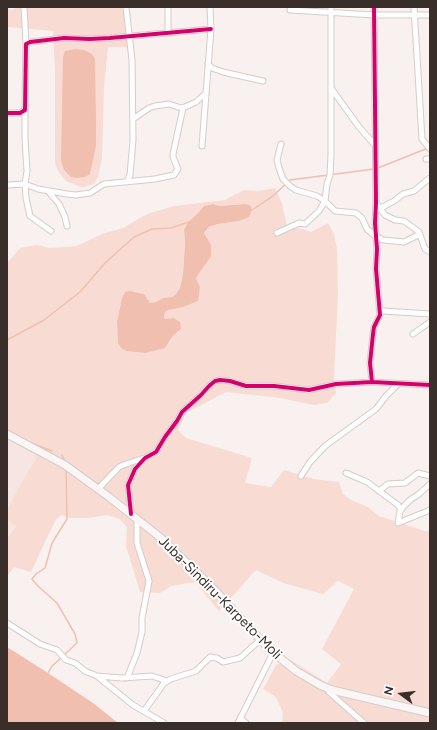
<!DOCTYPE html>
<html>
<head>
<meta charset="utf-8">
<style>
  body { margin:0 }
  #map { position:relative; width:437px; height:730px; overflow:hidden; background:#f8f1ef; font-family:Figtree,sans-serif }
  canvas { display:block }
  .frame { position:absolute; inset:0; border:8px solid #3a2e2a; pointer-events:none }
  .north { position:absolute; left:381px; top:674px; width:40px; height:40px; -webkit-text-stroke:3px #fff; paint-order:stroke; rotate:285deg; font-size:11px; font-weight:700; line-height:16px; text-align:center; color:#3a2e2a }
  .north::after { content:''; display:block; margin:auto; width:14px; height:18px; background:#3a2e2a; clip-path:polygon(50% 0,100% 100%,50% 72%,0 100%) }
</style>
</head>
<body>
<div id="map">
<canvas width="437" height="730"></canvas>
<div class="frame"></div>
<div class="north">N</div>
</div>
<script>
const ctx = document.querySelector('canvas').getContext('2d');
ctx.lineJoin = 'round';
function fillPath(path, color) { ctx.fillStyle = color; ctx.fill(path, 'evenodd'); }
const shape = rows => new Path2D(rows.map(r => 'M' + r).join(''));
function strokePath(path, color, width, dash) { ctx.strokeStyle = color; ctx.lineWidth = width; ctx.lineCap = dash ? 'butt' : 'round'; ctx.setLineDash(dash || []); ctx.stroke(path); }
function write(font, color, halo, rows, align = 'center') {
  ctx.font = font + ' Figtree,sans-serif'; ctx.lineWidth = 4; ctx.setLineDash([]); ctx.textBaseline = 'middle'; ctx.strokeStyle = halo; ctx.fillStyle = color; for (const [text, x, y, turn = 0] of rows) {
    ctx.save(); ctx.translate(x, y); ctx.rotate((+turn || 0) * Math.PI / 180); ctx.textAlign = isNaN(turn) ? turn : align; if (halo) ctx.strokeText(text, 0, 0); ctx.fillText(text, 0, 0); ctx.restore();
  }
}
const built = shape([
  [7,438,38,454,7,509],
  [7,520,16,525,7,538]
]);
const green = shape([
  [18,7,125,7,127,47,108,47,104,87,102,158,98,177,94,184,83,187,78,186,66,181,58,171,55,163,55,70,53,31,7,27,7,8,12,10],
  [275,188,282,203,287,227,303,229,311,232,328,223,334,234,337,250,338,295,334,377,336,393,327,403,314,405,280,398,226,392,186,413,178,430,186,438,252,458,245,483,271,487,284,470,314,479,339,482,343,494,351,500,368,507,379,516,425,531,430,531,430,723,282,723,283,713,276,697,263,689,276,665,289,659,327,683,341,664,322,649,354,589,338,581,323,594,283,583,256,570,219,611,195,582,171,586,160,593,140,592,126,546,127,527,120,519,107,515,88,518,70,518,61,515,55,521,31,572,14,567,7,576,7,538,16,526,7,520,7,509,38,454,7,438,7,263,20,248,37,245,49,248,77,246,102,234,123,228,147,214,174,206,225,200,244,190,258,191],
  [213,204,219,206,245,204,239,221,218,224,209,227,204,233,207,238,205,265,196,278,200,287,165,312,164,317,165,319,174,318,180,322,179,332,173,336,170,343,145,353,126,351,118,333,117,321,122,298,125,292,144,294,149,303,156,302,163,298,172,297,176,294,180,288,183,274,185,243,184,230,188,222,197,214,204,206]
]);
const water = shape([
  [75,49,84,50,92,54,95,59,96,119,96,146,90,174,85,177,77,178,71,177,64,170,61,160,63,57,65,51],
  [213,204,219,206,245,204,250,205,252,210,249,217,239,221,218,224,209,227,204,233,211,245,211,256,196,278,200,287,198,301,183,307,168,310,165,312,164,317,165,319,174,318,180,322,181,329,173,336,165,348,145,353,126,351,121,348,118,343,117,321,122,298,125,292,130,291,144,294,150,303,156,302,163,298,172,297,176,294,180,288,183,274,185,243,184,230,188,222,197,214,204,206],
  [7,647,48,673,93,703,118,723,7,723]
]);
const stream = shape([
  [378,168,428,148],
  [252,210,273,196,290,180,374,169],
  [7,340,44,320,80,292,105,263,134,237,152,229,171,228,189,222],
  [31,443,52,451],
  [62,455,65,462],
  [64,655,77,643,75,634,57,603,38,586,32,579,36,574,45,568,52,543,67,519,66,469],
  [48,673,52,666,62,657]
]);
const minor = shape([
  [24,7,26,44],
  [126,7,132,60,133,140,130,175,127,182],
  [168,7,168,33],
  [414,7,422,139,430,149],
  [290,10,374,15,430,15],
  [208,64,212,68,223,72,263,81],
  [331,88,359,127,374,144],
  [25,110,25,139,27,171,25,184,26,198,30,216,51,231],
  [7,113,20,113,25,110,26,44,30,42,64,38,90,39,110,38,211,29],
  [133,119,149,108,155,106,169,104,181,108,185,107,196,102,206,93],
  [281,144,277,160,279,168,283,179,290,186,296,190,317,196,325,201,335,211,356,213,362,218,367,229,375,236,383,240,404,242,420,234],
  [202,146,211,29,210,7],
  [426,159,430,159],
  [7,185,25,184,38,189,67,194,76,195,90,193,104,184,155,179,174,175,178,169,173,157,173,154,183,108],
  [48,191,59,204,65,217,67,226],
  [376,203,385,215,395,220,404,221,419,232,425,249,430,252],
  [379,209,394,201,403,194,414,191,430,178],
  [277,233,299,223,305,224,319,211,325,201,327,184,330,175,331,154,331,7],
  [383,311,430,314],
  [413,334,430,322],
  [372,382,370,363,373,334,374,327,380,315,376,269,377,249,375,223,376,203,374,7],
  [346,473,367,482,398,505,401,510],
  [301,476,310,462,325,446,376,409,386,396,398,384],
  [430,484,419,494,410,500,404,506,400,511,398,523,430,510],
  [98,489,119,467,126,464,144,458],
  [379,491,388,484,405,483,418,473,430,476],
  [131,514,128,485,135,469,145,458,156,452,165,437,177,421,182,412,201,395,209,386,215,381,220,380,230,381,246,386,274,386,309,390,336,384,372,382,430,385],
  [7,623,40,644,57,650,66,660,75,663,85,671,97,676,133,705,164,723],
  [97,676,122,678,152,676,167,681],
  [127,678,137,653,142,632,142,618,149,581,137,543,137,520],
  [329,692,364,723],
  [144,711,164,683,171,679,196,671,210,657,217,658,223,662,240,658,260,640],
  [240,718,246,723],
  [238,723,273,653]
]);
const secondary = shape([
  [7,434,65,465,109,497,161,538,211,586,268,648,296,671,320,685,332,690,430,713]
]);
const cycleway = shape([
  [7,113,20,113,25,110,26,44,30,42,64,38,90,39,110,38,211,29],
  [372,382,370,363,373,334,374,327,380,315,376,269,377,249,375,223,376,203,374,7],
  [131,514,128,485,135,469,145,458,156,452,165,437,177,421,182,412,201,395,209,386,215,381,220,380,230,381,246,386,274,386,309,390,336,384,372,382,430,385]
]);
const streetNames = [
  ["Juba-Sindiru-Karpeto-Moli",220,598,45]
];
fillPath(built, '#f6e5e0');
fillPath(green, '#f8dcd3');
fillPath(water, '#f1bfaf');
strokePath(stream, '#f1bfaf', 1.5);
strokePath(minor, '#d6ccc9', 7);
strokePath(secondary, '#d6ccc9', 9);
strokePath(minor, '#fefdfd', 5);
strokePath(secondary, '#faf6f5', 7);
strokePath(cycleway, '#d6006c', 4);
write('14px', '#3a2e2a', '#fff', streetNames);
</script>
</body>
</html>
